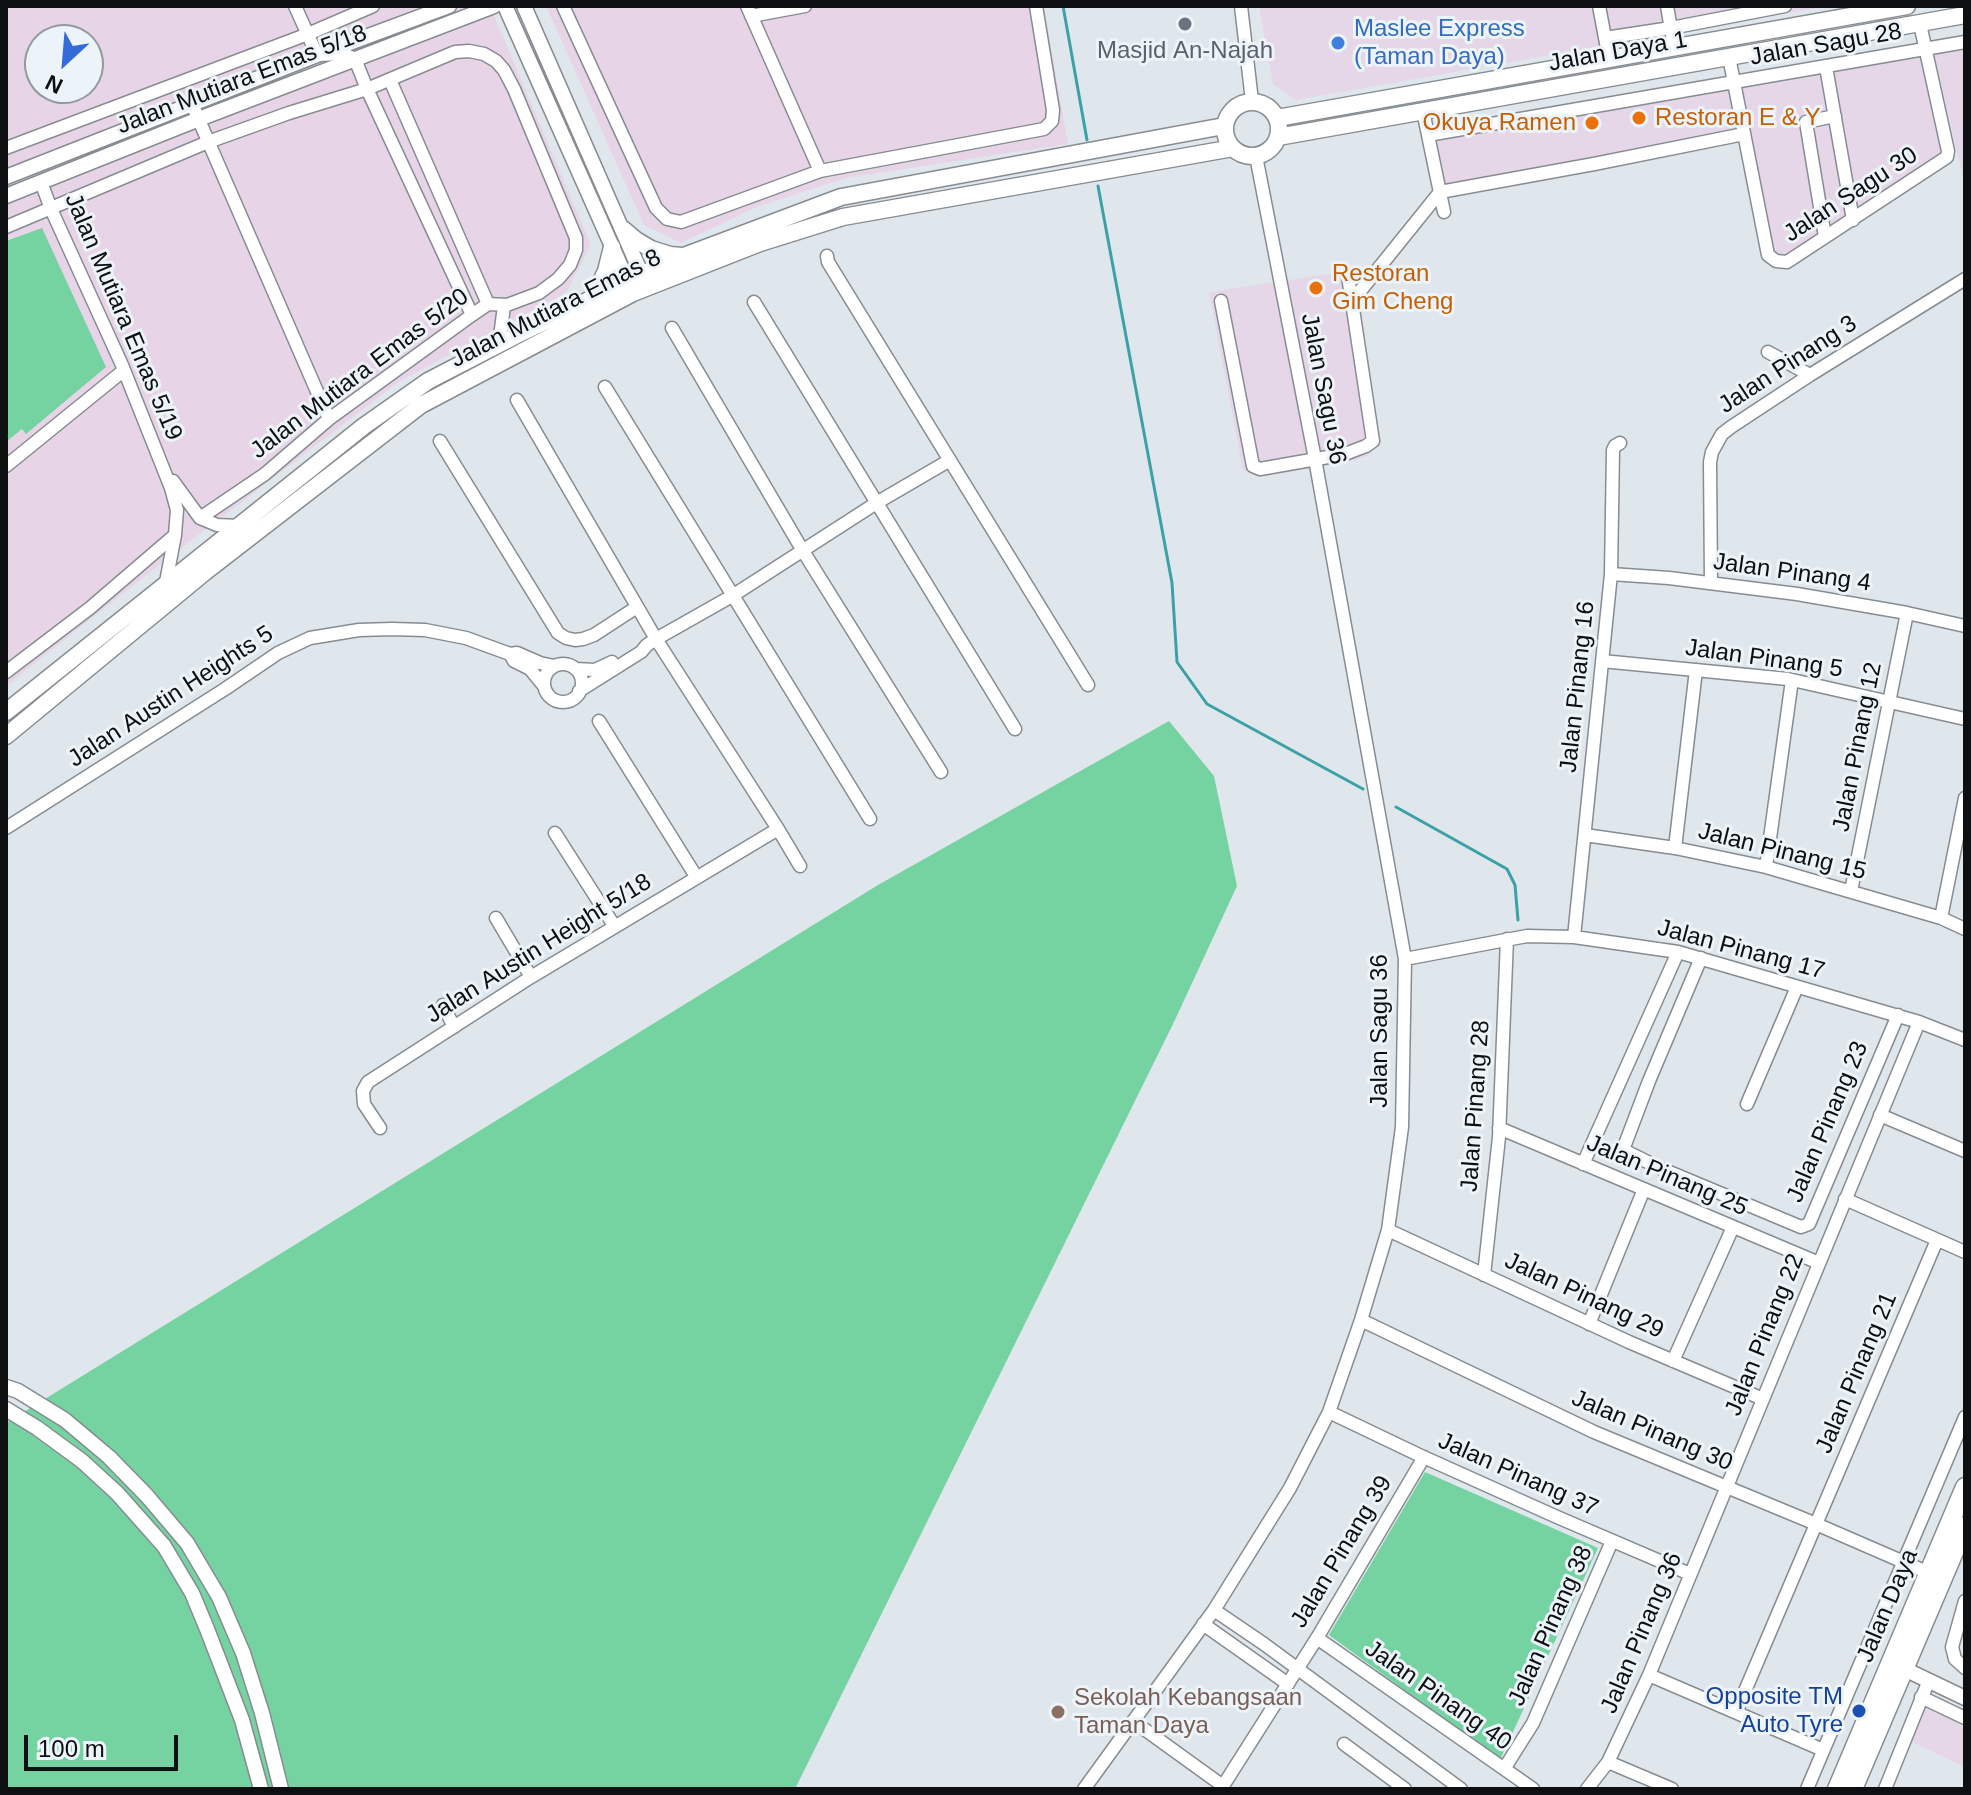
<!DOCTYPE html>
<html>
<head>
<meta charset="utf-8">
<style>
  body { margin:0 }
  #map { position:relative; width:1971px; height:1795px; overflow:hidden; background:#e0e7ec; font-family:Helvetica,sans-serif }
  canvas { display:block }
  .frame { position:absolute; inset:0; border:8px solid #0d0f11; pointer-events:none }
  .north { position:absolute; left:24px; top:24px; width:80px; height:80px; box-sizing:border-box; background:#edf4f9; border:2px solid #93989c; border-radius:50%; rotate:206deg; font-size:22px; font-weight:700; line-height:32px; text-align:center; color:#0d0f11 }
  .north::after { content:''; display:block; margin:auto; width:28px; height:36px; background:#356ad9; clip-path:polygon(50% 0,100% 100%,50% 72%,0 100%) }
  .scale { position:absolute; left:24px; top:1735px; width:154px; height:36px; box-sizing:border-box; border:4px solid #0d0f11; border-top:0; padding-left:10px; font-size:24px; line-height:28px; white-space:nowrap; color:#0d0f11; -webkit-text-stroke:6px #edf4f9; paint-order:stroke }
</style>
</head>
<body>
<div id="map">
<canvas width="1971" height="1795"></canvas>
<div class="frame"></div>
<div class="north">N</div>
<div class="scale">100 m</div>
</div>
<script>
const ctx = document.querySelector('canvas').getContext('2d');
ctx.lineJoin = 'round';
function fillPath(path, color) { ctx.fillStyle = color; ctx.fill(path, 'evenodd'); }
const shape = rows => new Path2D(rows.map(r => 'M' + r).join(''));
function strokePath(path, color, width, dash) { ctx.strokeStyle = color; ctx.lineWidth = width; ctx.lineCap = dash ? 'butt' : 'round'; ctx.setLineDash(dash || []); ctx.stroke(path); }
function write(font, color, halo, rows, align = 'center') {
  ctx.font = font + ' Helvetica,sans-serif'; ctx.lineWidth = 6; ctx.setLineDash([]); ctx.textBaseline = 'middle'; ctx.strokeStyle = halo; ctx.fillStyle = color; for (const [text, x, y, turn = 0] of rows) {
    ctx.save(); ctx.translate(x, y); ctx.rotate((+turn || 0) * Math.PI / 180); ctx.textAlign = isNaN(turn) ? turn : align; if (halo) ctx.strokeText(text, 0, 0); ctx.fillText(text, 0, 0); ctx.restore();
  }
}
const commercial = shape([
  [1259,6,1828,6,1296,100,1273,84],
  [1928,46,1951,159,1772,264,1740,139,1436,196,1424,132],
  [1965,46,1965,176,1963,177,1934,53],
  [1356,270,1380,445,1367,456,1345,463,1259,477,1243,470,1209,292],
  [1923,1702,1965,1722,1965,1767,1908,1740]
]);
const industrial = shape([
  [6,6,490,6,591,245,566,293,400,381,150,572,6,686],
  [40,40,88,40,88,88,40,88],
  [546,6,1044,6,1068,144,845,178,757,207,681,243,644,225]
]);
const green = shape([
  [42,228,106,367,26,434,22,429,6,442,6,241],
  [1169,721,1214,776,1237,886,1174,1022,795,1789,6,1789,6,1423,878,885],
  [1425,1472,1598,1548,1500,1760,1329,1635]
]);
const stream = shape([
  [1063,6,1087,140],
  [1098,186,1172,583,1177,662,1207,704,1363,789],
  [1396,807,1507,869,1515,885,1518,920]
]);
const minor = shape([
  [295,6,317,55,344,54,355,59,367,89,472,315],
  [563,6,656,208,667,219,681,222,820,171,1044,129,1052,121,1053,110,1036,6],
  [747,6,820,171],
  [1241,6,1252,101],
  [1599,6,1609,59],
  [1667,6,1674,47],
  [751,16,805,6],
  [1605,38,1671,28,1785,6],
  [1729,57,1768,255,1776,261,1787,262,1947,157,1948,151,1920,24],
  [1826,67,1853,220],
  [390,80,488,304],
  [192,104,329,419],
  [1423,111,1444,212],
  [1428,135,1965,42],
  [6,148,308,34,373,6],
  [41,182,51,209,122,365,171,488,177,510,175,535,166,582],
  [6,227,208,142,289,113,367,89,455,52,469,51,484,54,496,61,504,70,514,89,576,238,576,250,570,265,558,279,539,293,507,305,488,304,472,315,329,419,265,474,200,518],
  [1825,237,1806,122,1835,116],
  [827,256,828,262,1088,685],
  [1353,300,1440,192,1594,164,1744,134],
  [1221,301,1253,466,1260,469,1345,454,1366,446,1373,441,1348,276],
  [754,302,1015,729],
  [672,328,803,551,941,772],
  [499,344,504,306],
  [1768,352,1810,375],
  [605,387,870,819],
  [517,400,656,639,778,829,800,866],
  [440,441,558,633,566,638,575,640,583,639,594,635,637,607],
  [6,466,123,371],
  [173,481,200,518,217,525,239,526],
  [1611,574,1669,578,1797,594,1907,613,1965,626],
  [1711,583,1710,462,1712,452,1722,434,1731,427,1810,375,1965,279],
  [510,654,514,661,530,669,544,686],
  [1602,661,1788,679,1965,719],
  '544 683a19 19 0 1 1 38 0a19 19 0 1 1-38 0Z',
  [576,669,595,670,612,662],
  [6,672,90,608,175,535],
  [579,691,641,652,647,645,656,639,732,596,878,502,950,460],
  [599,721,697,878],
  [6,828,225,689,278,653,310,638,359,630,392,629,425,630,466,638,510,654,517,653,540,663,554,666],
  [555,833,615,927],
  [1585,835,1675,848,1766,867,1941,918,1965,929],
  [1675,848,1696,670],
  [1766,867,1792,680],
  [1851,891,1907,613],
  [496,918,531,977],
  [1941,918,1965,798],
  [1574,937,1611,574,1613,450,1615,446,1620,443],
  [1701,958,1649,1081,1624,1147,1625,1151,1662,1169,1801,1227,1809,1224,1898,1015],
  [1405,959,1527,936,1574,937,1678,952,1919,1022,1965,1040],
  [443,1005,454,1027],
  [1747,1104,1797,987],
  [1880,1115,1965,1151],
  [380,1128,364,1104,363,1091,368,1082,531,977,778,829],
  [1499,1128,1819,1263],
  [1583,1164,1678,952],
  [1845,1199,1965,1252],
  [1388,1230,1629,1342,1763,1399],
  [1484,1275,1499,1137,1507,939],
  [1361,1320,1594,1432,1816,1524,1929,1573],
  [1589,1324,1644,1189],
  [1673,1361,1733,1227],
  [1329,1412,1419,1455,1557,1517,1690,1574],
  [1965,1601,1952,1647,1955,1659,1965,1668],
  [1214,1610,1264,1644,1461,1789],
  [1203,1624,1288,1684],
  [1317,1638,1533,1789],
  [1649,1675,1823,1750],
  [1921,1697,1965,1718],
  [1736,1712,1937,1240],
  [1133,1721,1223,1786],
  [1344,1744,1405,1789],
  [1608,1762,1672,1789],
  [1504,1769,1533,1723,1612,1541],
  [1084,1789,1214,1610,1290,1488,1329,1412,1361,1320,1388,1230,1402,1127,1405,959,1315,459,1256,156],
  [1221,1789,1317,1638,1424,1457],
  [1587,1789,1608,1762,1649,1675,1919,1022],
  [1807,1789,1965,1417],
  [1885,1789,1929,1680]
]);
const tertiary = shape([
  [505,6,631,289],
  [524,6,645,282],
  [6,177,317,55,449,6],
  [6,196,199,119,494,6],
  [6,1387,18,1391,65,1420,109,1457,147,1496,187,1543,219,1597,243,1653,262,1713,281,1789],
  [6,1409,37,1428,82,1461,117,1493,164,1546,192,1593,207,1629,242,1720,261,1789],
  [1898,1666,1965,1698]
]);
const secondary = shape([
  '1225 129a27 27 0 1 1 54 0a27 27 0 1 1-54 0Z',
  [1277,118,1907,6],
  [1278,137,1965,15],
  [623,229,636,240,651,249,670,255,682,256],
  [593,298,606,271,612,247],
  [6,712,364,426,428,381,523,332,642,274,684,256,841,197,1224,126],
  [6,736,205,572,421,405,633,293,760,243,843,217,1233,148]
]);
const primary = shape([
  [1837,1789,1965,1487],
  [1853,1789,1965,1526]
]);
const markers = [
  [1185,24,8,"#6b7280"],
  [1338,43,8,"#3f7fe0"],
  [1639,118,8,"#e8710a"],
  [1592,123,8,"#e8710a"],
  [1316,288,8,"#e8710a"],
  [1859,1711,8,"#1a4fb4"],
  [1058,1712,8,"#8d6e63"]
];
const shopNames = [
  ["Maslee Express",1354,29],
  ["(Taman Daya)",1354,57]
];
const streetNames = [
  ["Jalan Sagu 28",1826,45,-10],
  ["Jalan Daya 1",1618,52,-10],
  ["Jalan Mutiara Emas 5/18",242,80,-21],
  ["Jalan Sagu 30",1851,195,-33],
  ["Jalan Mutiara Emas 8",556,309,-27],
  ["Jalan Mutiara Emas 5/19",123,317,67],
  ["Jalan Pinang 3",1788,365,-33],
  ["Jalan Mutiara Emas 5/20",360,374,-37],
  ["Jalan Sagu 36",1323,389,79],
  ["Jalan Pinang 4",1792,573,8],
  ["Jalan Pinang 5",1764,659,8],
  ["Jalan Pinang 16",1578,687,-84],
  ["Jalan Austin Heights 5",171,697,-33],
  ["Jalan Pinang 12",1858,747,-79],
  ["Jalan Pinang 15",1782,852,14],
  ["Jalan Austin Height 5/18",539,949,-32],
  ["Jalan Pinang 17",1741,950,15],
  ["Jalan Sagu 36",1380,1031,-90],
  ["Jalan Pinang 28",1476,1106,-86],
  ["Jalan Pinang 23",1828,1122,-67],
  ["Jalan Pinang 25",1667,1176,23],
  ["Jalan Pinang 29",1584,1296,25],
  ["Jalan Pinang 22",1765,1335,-68],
  ["Jalan Pinang 21",1857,1373,-67],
  ["Jalan Pinang 30",1652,1431,23],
  ["Jalan Pinang 37",1518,1475,24],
  ["Jalan Pinang 39",1342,1552,-59],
  ["Jalan Daya",1888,1606,-67],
  ["Jalan Pinang 38",1551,1626,-66],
  ["Jalan Pinang 36",1642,1633,-67],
  ["Jalan Pinang 40",1438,1696,35]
];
const worshipNames = [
  ["Masjid An-Najah",1185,51]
];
const foodNames = [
  ["Restoran E & Y",1655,118],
  ["Okuya Ramen",1576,123,"right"],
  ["Restoran",1332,274],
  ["Gim Cheng",1332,302]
];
const transitNames = [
  ["Opposite TM",1843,1697],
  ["Auto Tyre",1843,1725]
];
const educationNames = [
  ["Sekolah Kebangsaan",1074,1698],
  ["Taman Daya",1074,1726]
];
fillPath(commercial, '#e5d6e8');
fillPath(industrial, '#e7d5e7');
fillPath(green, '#75d3a2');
strokePath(stream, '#3ca1a7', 3);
strokePath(minor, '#868c91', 15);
strokePath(tertiary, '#868c91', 17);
strokePath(secondary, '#868c91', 19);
strokePath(primary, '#868c91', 21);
strokePath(minor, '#fff', 12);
strokePath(tertiary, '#fff', 14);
strokePath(secondary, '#fff', 16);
strokePath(primary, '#fff', 18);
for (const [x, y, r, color] of markers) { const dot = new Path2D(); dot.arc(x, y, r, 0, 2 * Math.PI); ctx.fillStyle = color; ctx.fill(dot); strokePath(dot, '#edf4f9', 3); }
write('24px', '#366cbe', '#edf4f9', shopNames, 'left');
write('24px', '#0d0f11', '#edf4f9', streetNames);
write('24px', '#5b616d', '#edf4f9', worshipNames);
write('24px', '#c56008', '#edf4f9', foodNames, 'left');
write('24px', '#164399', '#edf4f9', transitNames, 'right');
write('24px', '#785e54', '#edf4f9', educationNames, 'left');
</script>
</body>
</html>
